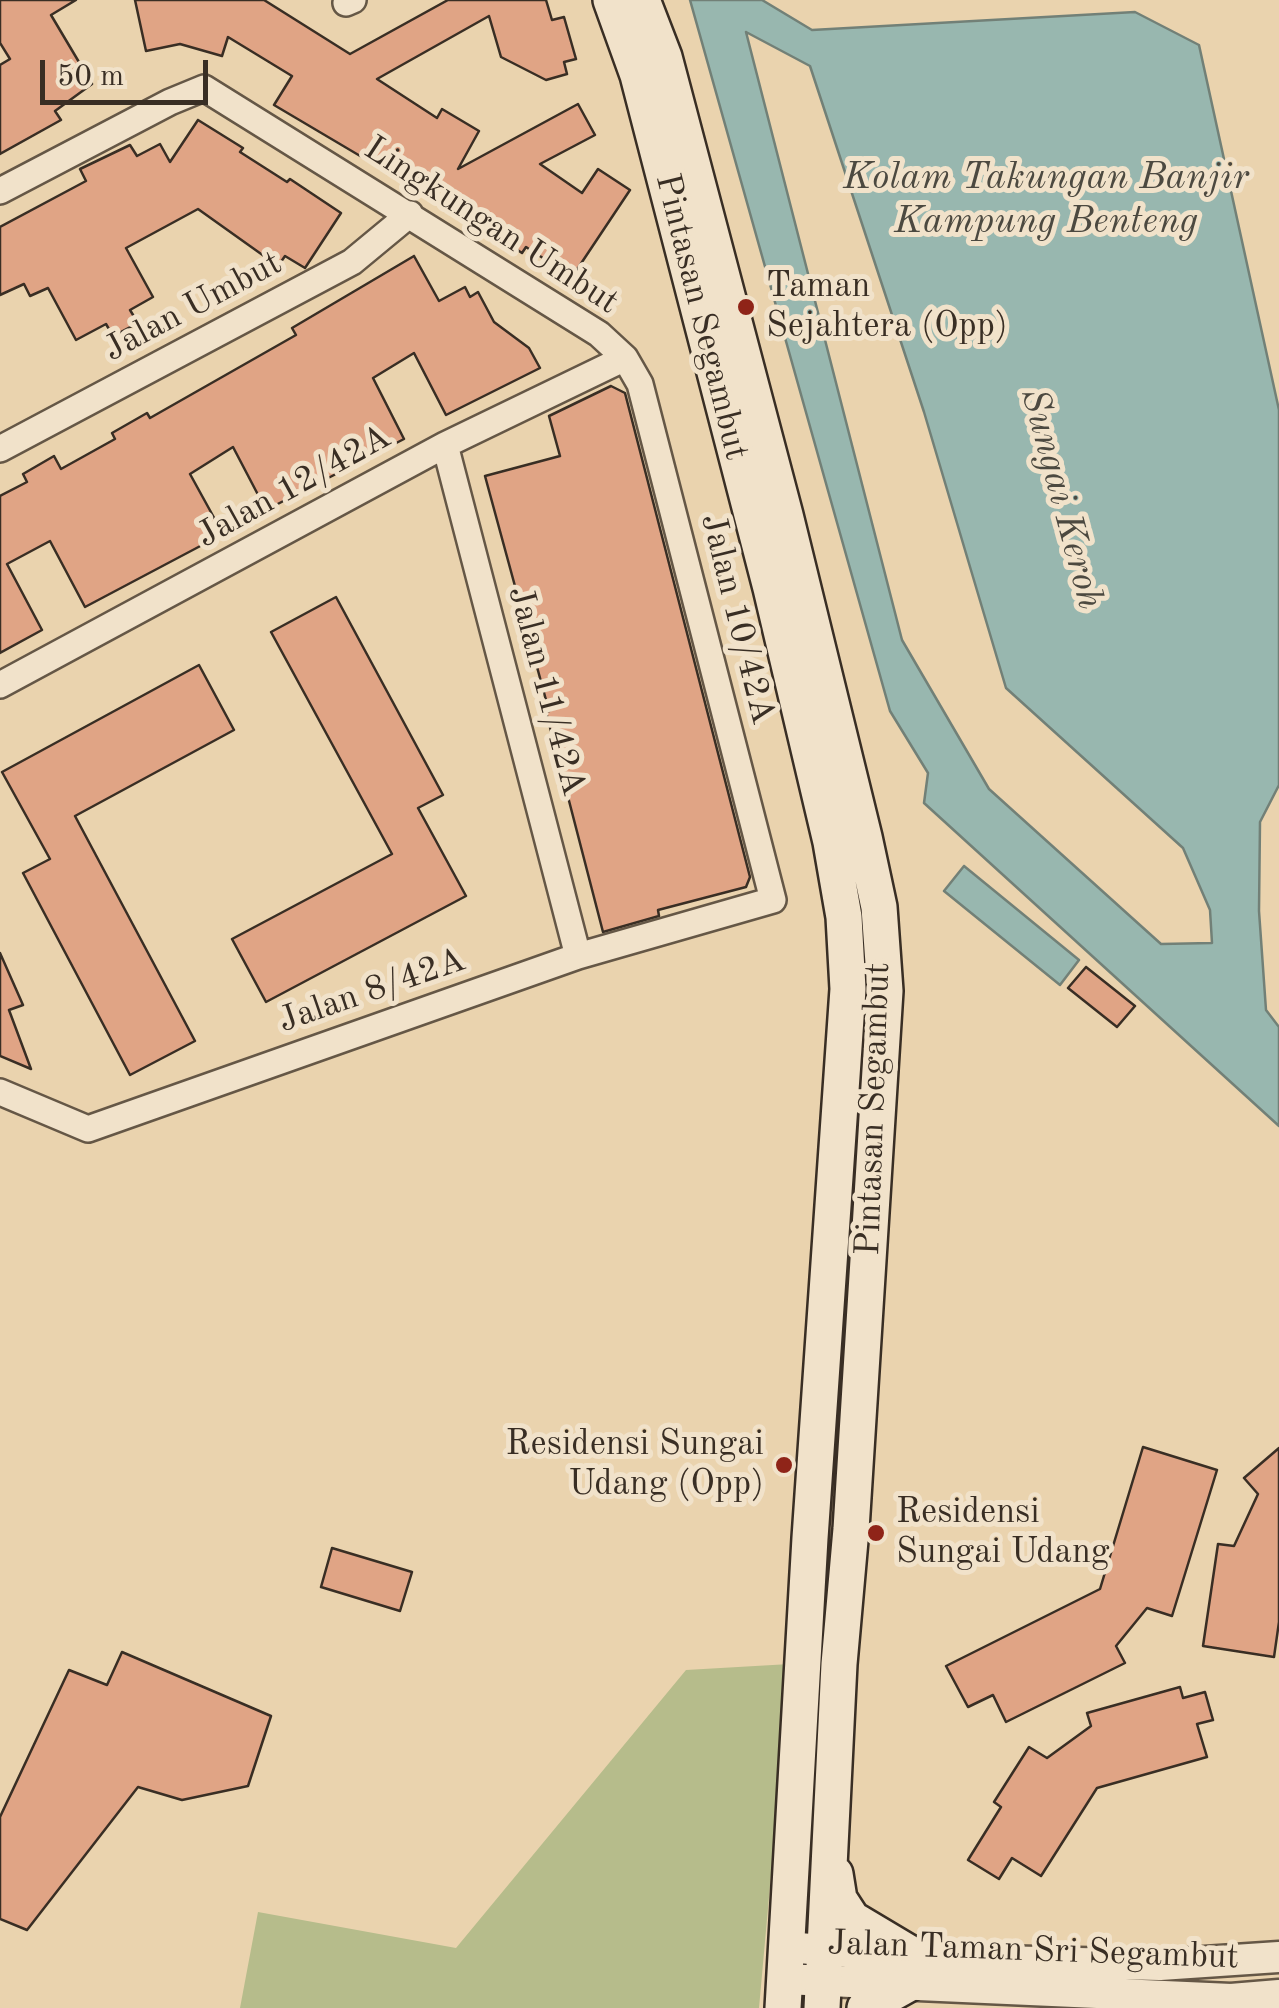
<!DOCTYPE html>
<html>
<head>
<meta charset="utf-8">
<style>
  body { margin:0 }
  #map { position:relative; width:1279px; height:2008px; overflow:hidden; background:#ead3ae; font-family:"Old Standard TT",serif }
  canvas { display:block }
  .scale { position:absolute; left:40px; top:60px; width:168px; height:45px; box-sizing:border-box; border:5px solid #392e24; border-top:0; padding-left:12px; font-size:30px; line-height:35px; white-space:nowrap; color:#392e24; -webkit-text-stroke:8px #f1e2ca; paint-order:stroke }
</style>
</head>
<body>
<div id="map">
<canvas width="1279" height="2008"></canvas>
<div class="scale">50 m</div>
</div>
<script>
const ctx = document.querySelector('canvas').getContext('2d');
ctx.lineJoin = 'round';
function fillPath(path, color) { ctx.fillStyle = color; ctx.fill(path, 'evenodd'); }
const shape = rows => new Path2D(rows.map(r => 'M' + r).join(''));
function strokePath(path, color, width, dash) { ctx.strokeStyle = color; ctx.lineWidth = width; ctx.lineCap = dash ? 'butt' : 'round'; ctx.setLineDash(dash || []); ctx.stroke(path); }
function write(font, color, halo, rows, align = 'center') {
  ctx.font = font + ' "Old Standard TT",serif'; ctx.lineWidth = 10; ctx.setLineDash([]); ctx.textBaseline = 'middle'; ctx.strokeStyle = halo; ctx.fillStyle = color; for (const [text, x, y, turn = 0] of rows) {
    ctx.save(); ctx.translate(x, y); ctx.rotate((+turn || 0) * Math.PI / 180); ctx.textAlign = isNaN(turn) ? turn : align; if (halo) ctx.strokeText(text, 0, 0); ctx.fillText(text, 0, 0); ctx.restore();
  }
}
const green = shape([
  [790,1664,759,2008,240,2008,258,1912,456,1948,686,1670]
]);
const water = shape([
  [690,0,762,0,812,30,1135,12,1199,45,1279,410,1279,785,1260,822,1259,911,1266,1010,1279,1027,1279,1126,924,803,928,773,890,711,690,0],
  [746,32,810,66,924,412,1006,688,1183,848,1210,910,1212,943,1161,944,989,789,902,640,746,32],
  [964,866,1079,960,1060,985,944,891,964,866]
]);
const building = shape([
  [0,0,76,0,51,15,92,84,55,111,61,120,0,154,0,65,10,59,0,43,0,0],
  [135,0,264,0,350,54,448,0,546,0,552,20,564,17,576,59,564,62,567,74,546,80,501,57,489,16,377,79,437,118,442,109,479,131,458,169,578,104,595,135,540,164,582,193,598,169,630,190,572,277,526,247,522,253,484,228,490,219,445,189,444,192,400,166,394,176,274,105,292,76,228,37,222,56,180,44,146,51,135,0],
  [198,120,243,148,240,152,287,182,290,179,341,213,305,268,285,256,278,266,198,209,126,248,153,297,130,310,138,323,113,336,106,324,76,340,48,288,30,296,24,284,0,295,0,227,86,181,80,169,130,145,137,156,160,144,170,162,198,120],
  [414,256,439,301,465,287,470,297,478,292,494,322,529,348,540,368,446,415,414,353,373,378,404,439,266,510,233,447,190,474,223,534,85,607,50,541,7,564,42,630,0,653,0,496,27,482,23,474,54,456,61,469,115,439,112,433,147,413,150,418,296,335,292,328,414,256],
  [611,386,625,393,750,877,746,887,658,910,659,916,603,932,546,712,549,711,485,476,560,456,549,416,611,386],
  [336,597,443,795,418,808,466,896,266,1002,232,939,392,854,271,632,336,597],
  [199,665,234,730,75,816,195,1041,130,1075,23,873,50,859,2,772,199,665],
  [0,953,23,1005,9,1010,31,1069,0,1056,0,953],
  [1086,967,1135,1006,1117,1027,1068,988,1086,967],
  [1143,1447,1217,1470,1172,1616,1147,1608,1116,1646,1125,1663,1006,1722,993,1695,968,1707,946,1666,1100,1589,1143,1447],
  [1279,1448,1279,1622,1274,1657,1203,1646,1218,1544,1234,1546,1258,1494,1244,1478,1279,1448],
  [332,1548,412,1572,400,1611,321,1587,332,1548],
  [122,1652,271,1716,248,1786,182,1800,138,1787,27,1930,0,1919,0,1817,69,1670,107,1685,122,1652],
  [1180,1687,1183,1698,1205,1692,1213,1720,1197,1724,1207,1757,1097,1788,1041,1876,1012,1858,999,1879,968,1860,1001,1807,994,1802,1029,1747,1047,1758,1091,1726,1087,1713,1180,1687]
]);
const minor = shape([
  [346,3,353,0],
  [0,191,170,102,204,88,599,334,625,358,640,384,773,900,578,956,88,1129,0,1092],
  [445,445,578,956],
  [0,449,352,262,410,214],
  [0,685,445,445,625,358]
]);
const tertiary = shape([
  [785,1947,956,1960,1160,1965,1279,1957],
  [784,1979,1231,1999,1279,1995]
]);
const secondary = shape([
  [611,0,638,75,771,588,831,842,844,917,848,989,810,1538,783,2008],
  [642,0,664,57,785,515,864,837,879,907,885,991,851,1529,839,1664,822,2008],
  [835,1874,839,1899,852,1919,914,1956],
  [865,2008,910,1983]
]);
const markers = [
  [746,307,10,"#8f2418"],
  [784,1465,10,"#8f2418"],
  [876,1533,10,"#8f2418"]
];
const streetNames = [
  ["Lingkungan Umbut",491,226,33],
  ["Jalan Umbut",193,307,-28],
  ["Pintasan Segambut",701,317,76],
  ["Jalan 12/42A",294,487,-29],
  ["Jalan 10/42A",737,619,76],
  ["Jalan 11/42A",546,691,75],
  ["Jalan 8/42A",372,991,-19],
  ["Pintasan Segambut",874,1109,-88],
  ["Jalan Taman Sri Segambut",1033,1951,2]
];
const poiNames = [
  ["Taman",766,287],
  ["Sejahtera (Opp)",766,327],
  ["Residensi Sungai",764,1445,"right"],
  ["Udang (Opp)",764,1485,"right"],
  ["Residensi",896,1513],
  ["Sungai Udang",896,1553]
];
const waterNames = [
  ["Kolam Takungan Banjir",1046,178],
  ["Kampung Benteng",1046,222],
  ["Sungai Keroh",1061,499,75]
];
fillPath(green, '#b6bc8b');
fillPath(water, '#98b7af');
strokePath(water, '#728077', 2.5);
fillPath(building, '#e0a485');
strokePath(building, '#392e24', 2.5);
strokePath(minor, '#655746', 30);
strokePath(tertiary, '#655746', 35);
strokePath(secondary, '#392e24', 40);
strokePath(minor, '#f1e2ca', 25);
strokePath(tertiary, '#f1e2ca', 30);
strokePath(secondary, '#f1e2ca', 35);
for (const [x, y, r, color] of markers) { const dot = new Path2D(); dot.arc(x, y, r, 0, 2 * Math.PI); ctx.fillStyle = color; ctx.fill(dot); strokePath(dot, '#f1e2ca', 4); }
write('35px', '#392e24', '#f1e2ca', streetNames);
write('35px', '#392e24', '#f1e2ca', poiNames, 'left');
write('italic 38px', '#4c4940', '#f1e2ca', waterNames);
</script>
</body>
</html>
